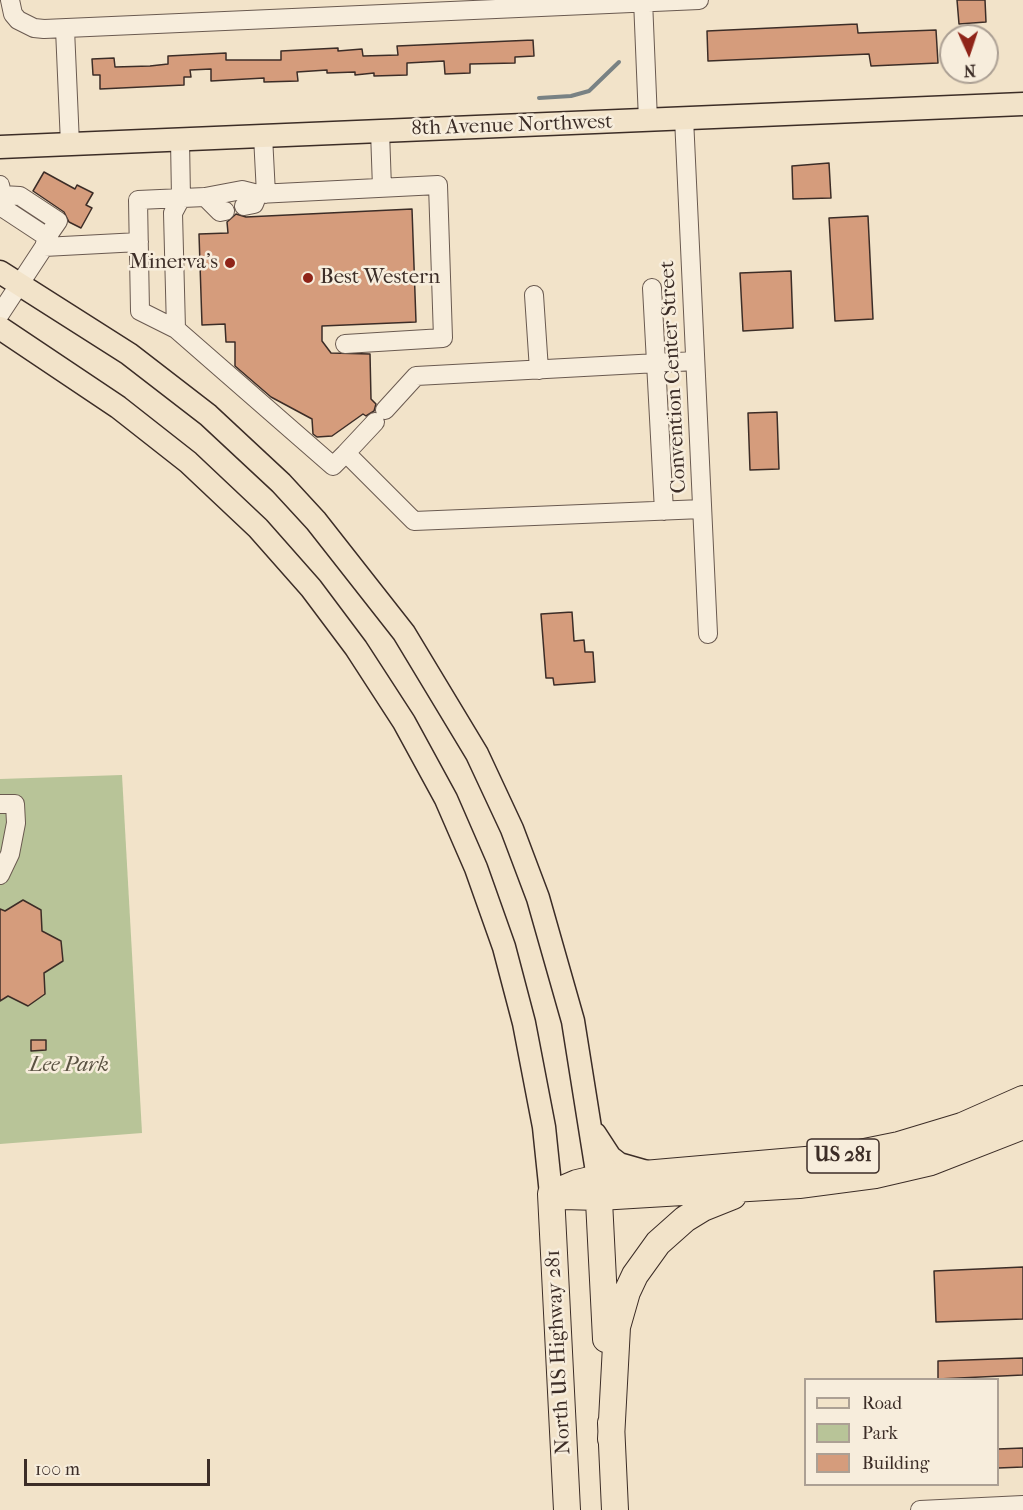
<!DOCTYPE html>
<html>
<head>
<meta charset="utf-8">
<style>
  body { margin:0 }
  #map { position:relative; width:1023px; height:1510px; overflow:hidden; background:#f2e3c9; font-family:"IM FELL French Canon",serif }
  canvas { display:block }
  .legend { position:absolute; left:804px; top:1378px; width:195px; height:108px; box-sizing:border-box; background:#f7eddc; border:2px solid #aca094; margin:0; padding:8px 10px; list-style:none; font-size:18px; color:#3c2d27 }
  .legend li { display:flex; align-items:center; gap:12px; height:30px }
  .legend b { width:30px; border:2px solid #aca094 }
  .north { position:absolute; left:939px; top:24px; width:60px; height:60px; box-sizing:border-box; background:#f7eddc; border:2px solid #aca094; border-radius:50%; rotate:177deg; font-size:16px; font-weight:700; line-height:24px; text-align:center; color:#3c2d27 }
  .north::after { content:''; display:block; margin:auto; width:21px; height:27px; background:#8f2418; clip-path:polygon(50% 0,100% 100%,50% 72%,0 100%) }
  .scale { position:absolute; left:24px; top:1459px; width:186px; height:27px; box-sizing:border-box; border:3px solid #3c2d27; border-top:0; padding-left:8px; font-size:18px; line-height:21px; white-space:nowrap; color:#3c2d27; -webkit-text-stroke:4px #f7eddc; paint-order:stroke }
</style>
</head>
<body>
<div id="map">
<canvas width="1023" height="1510"></canvas>
<ul class="legend">
<li><b style="height:8px;background:#f2e3c9"></b>Road</li>
<li><b style="height:16px;background:#b8c498"></b>Park</li>
<li><b style="height:16px;background:#d59c7c"></b>Building</li>
</ul>
<div class="north">N</div>
<div class="scale">100 m</div>
</div>
<script>
const ctx = document.querySelector('canvas').getContext('2d');
ctx.lineJoin = 'round';
function fillPath(path, color) { ctx.fillStyle = color; ctx.fill(path, 'evenodd'); }
const shape = rows => new Path2D(rows.map(r => 'M' + r).join(''));
function strokePath(path, color, width, dash) { ctx.strokeStyle = color; ctx.lineWidth = width; ctx.lineCap = dash ? 'butt' : 'round'; ctx.setLineDash(dash || []); ctx.stroke(path); }
function write(font, color, halo, rows, align = 'center') {
  ctx.font = font + ' "IM FELL French Canon",serif'; ctx.lineWidth = 5; ctx.setLineDash([]); ctx.textBaseline = 'middle'; ctx.strokeStyle = halo; ctx.fillStyle = color; for (const [text, x, y, turn = 0] of rows) {
    ctx.save(); ctx.translate(x, y); ctx.rotate((+turn || 0) * Math.PI / 180); ctx.textAlign = isNaN(turn) ? turn : align; if (halo) ctx.strokeText(text, 0, 0); ctx.fillText(text, 0, 0); ctx.restore();
  }
}
const green = shape([
  [122,775,142,1133,0,1144,0,779]
]);
const stream = shape([
  [539,98,571,96,589,91,619,62]
]);
const building = shape([
  [957,0,985,0,986,22,959,24,957,0],
  [857,24,858,33,936,30,938,63,871,66,869,54,708,61,707,31,857,24],
  [533,40,534,56,515,57,515,63,470,64,470,73,445,74,444,61,407,63,407,75,374,76,374,73,355,75,355,72,327,73,327,70,297,72,298,81,264,82,264,78,211,81,211,69,190,70,191,77,184,77,184,85,100,89,100,75,93,75,92,59,114,58,115,67,150,66,168,64,168,56,226,53,226,60,281,60,281,51,338,48,338,51,362,49,363,56,398,55,397,46,533,40],
  [829,163,831,198,793,199,792,166,829,163],
  [44,172,75,189,77,185,93,193,86,205,92,208,81,228,69,222,64,212,33,191,44,172],
  [412,209,416,322,322,326,322,341,331,353,370,354,371,399,376,404,374,411,366,416,363,414,332,436,317,437,313,434,312,419,271,397,235,366,235,342,226,342,225,324,202,325,199,234,228,233,227,222,236,214,246,217,412,209],
  [868,216,873,319,835,321,829,218,868,216],
  [791,271,793,328,743,331,740,273,791,271],
  [777,412,779,469,750,470,748,413,777,412],
  [572,612,574,641,584,640,585,652,593,652,595,682,554,685,553,678,546,678,541,614,572,612],
  [23,900,41,910,42,931,61,941,63,961,44,973,45,994,28,1006,8,996,0,1001,0,909,5,911,23,900],
  [31,1040,46,1040,46,1050,31,1051,31,1040],
  [1023,1267,1023,1319,936,1322,934,1271,1023,1267],
  [1023,1358,1023,1375,938,1379,938,1361,1023,1358],
  [1023,1448,1023,1467,998,1468,998,1449,1023,1448]
]);
const minor = shape([
  [10,0,13,14,18,20,34,28,44,29,699,0],
  [643,0,648,120],
  [65,29,70,144],
  [684,118,708,634],
  [380,131,382,188],
  [263,136,266,194],
  [180,140,181,198,173,213,176,329,333,466,346,453],
  [0,185,6,210,47,237,44,247],
  [2,195,20,196,58,221,47,237],
  [205,197,220,212,225,211],
  [244,206,254,204,258,194],
  [652,288,664,511],
  [534,295,539,370],
  [0,314,44,247,139,242],
  [176,329,140,311,138,200,205,197,242,190,258,194,438,185,443,338,345,344],
  [385,410,416,376,695,361],
  [375,422,346,453,414,521,702,509],
  [0,804,15,804,16,823,10,854,0,875],
  [920,1510,1023,1505]
]);
const major = shape([
  [0,147,1023,104],
  [0,272,129,354,208,415,281,483,316,521,404,633,477,754,512,829,538,898,573,1021,598,1178],
  [0,328,118,407,188,462,258,528,311,588,356,648,404,722,446,799,476,868,504,947,524,1023,544,1127,551,1194],
  [595,1134,610,1157,619,1164,647,1172]
]);
const highway = shape([
  [598,1181,606,1339],
  [551,1194,577,1183,598,1178,840,1157,899,1145,962,1126,1023,1099],
  [551,1194,567,1510],
  [563,1196,599,1197,799,1185,875,1175,931,1162,1023,1126],
  [611,1423,615,1510],
  [611,1439,617,1327,627,1292,635,1275,658,1243,685,1219,703,1208,733,1196]
]);
const markers = [
  [230,263,6,"#8f2418"],
  [308,278,6,"#8f2418"]
];
const shields = [
  [843,1156,72]
];
const shieldNames = [
  ["US 281",843,1156]
];
const streetNames = [
  ["8th Avenue Northwest",512,126,-2],
  ["Convention Center Street",674,377,-93],
  ["North US Highway 281",559,1352,-93]
];
const poiNames = [
  ["Minerva's",218,263],
  ["Best Western",320,278,"left"]
];
const parkNames = [
  ["Lee Park",69,1066]
];
fillPath(green, '#b8c498');
strokePath(stream, '#798284', 4);
fillPath(building, '#d59c7c');
strokePath(building, '#3c2d27', 1.5);
strokePath(minor, '#6a5a50', 20);
strokePath(major, '#3c2d27', 25);
strokePath(highway, '#3c2d27', 28);
strokePath(minor, '#f7eddc', 18);
strokePath(major, '#f2e3c9', 22);
strokePath(highway, '#f2e3c9', 26);
for (const [x, y, r, color] of markers) { const dot = new Path2D(); dot.arc(x, y, r, 0, 2 * Math.PI); ctx.fillStyle = color; ctx.fill(dot); strokePath(dot, '#f7eddc', 2); }
for (const [x, y, w] of shields) { const box = new Path2D(); box.roundRect(x - w / 2, y - 17, w, 34, 4.5); ctx.fillStyle = '#f7eddc'; ctx.fill(box); strokePath(box, '#3c2d27', 1.5); }
write('bold 20px', '#3c2d27', null, shieldNames);
write('21px', '#3c2d27', '#f7eddc', streetNames);
write('21px', '#3c2d27', '#f7eddc', poiNames, 'right');
write('italic 21px', '#5b5343', '#f7eddc', parkNames);
</script>
</body>
</html>
